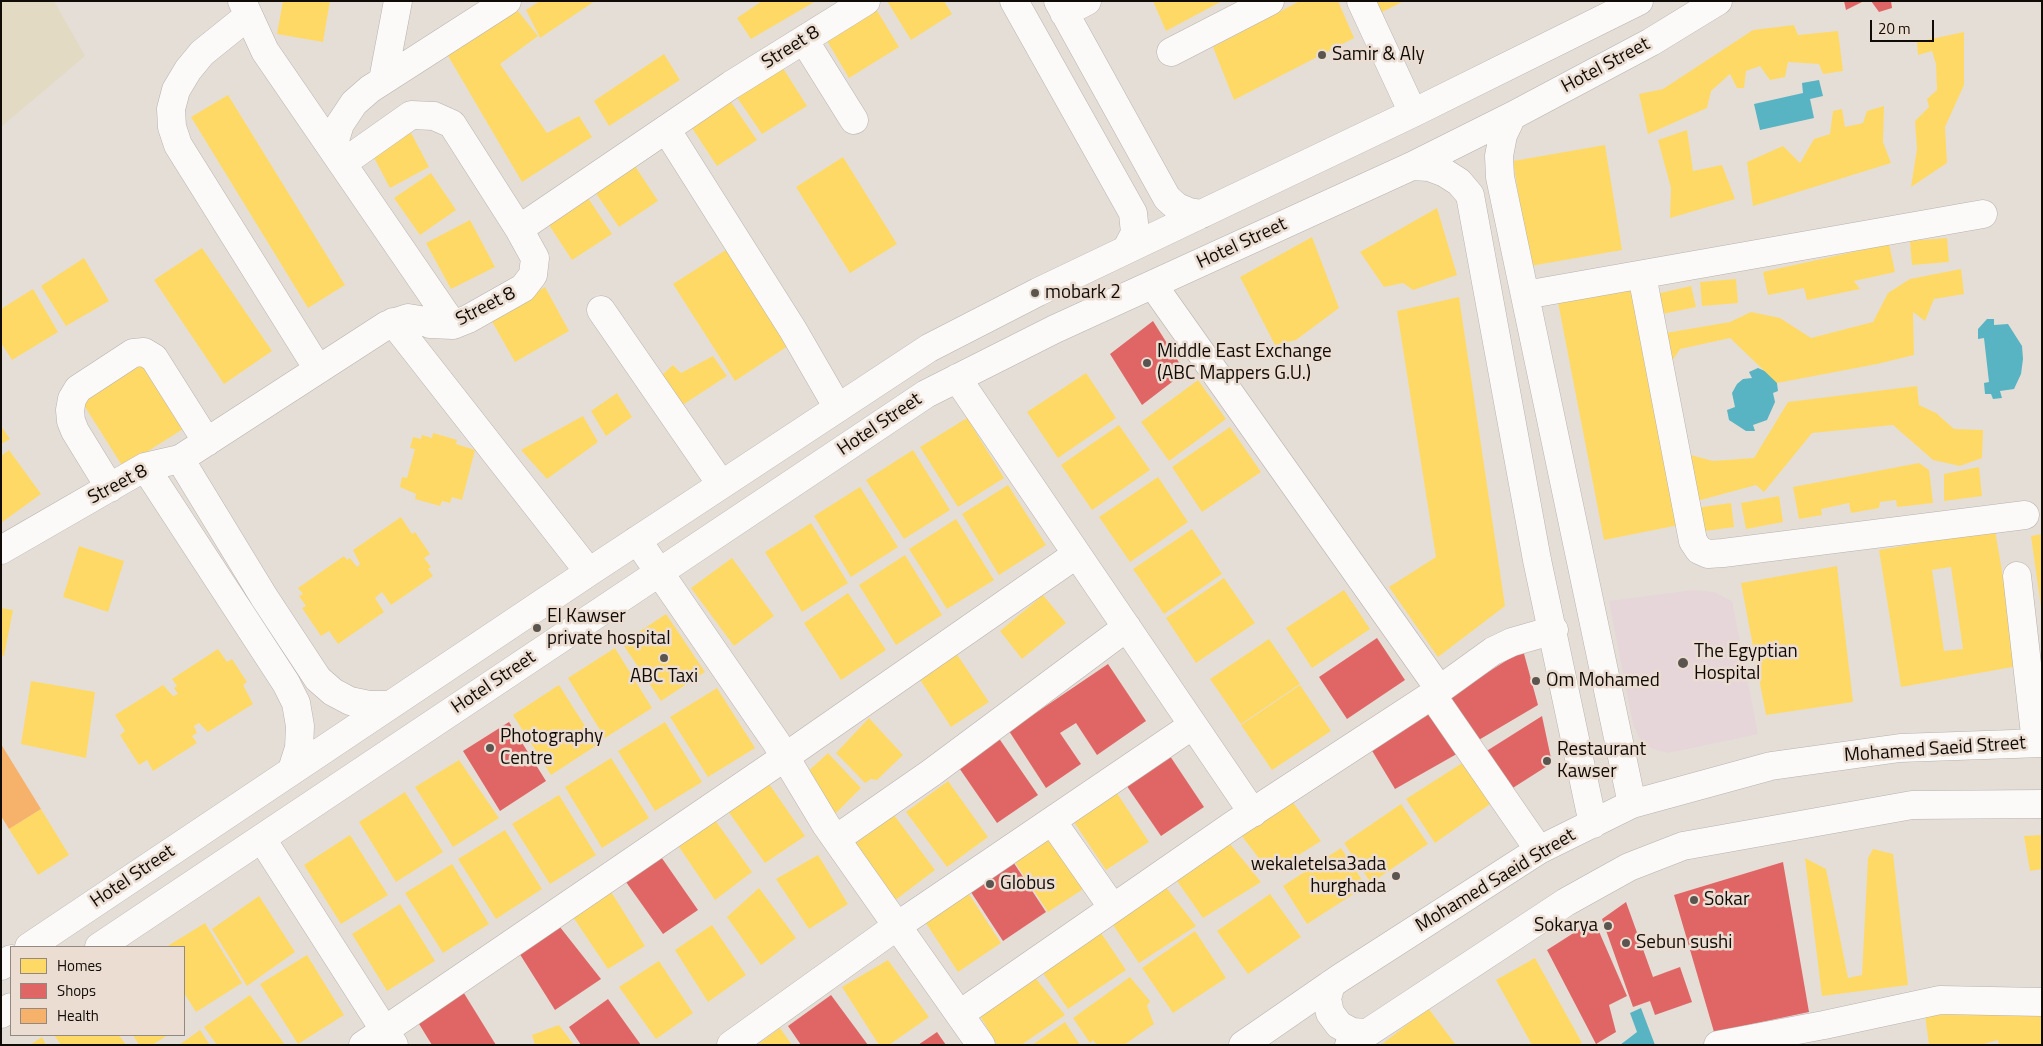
<!DOCTYPE html>
<html>
<head>
<meta charset="utf-8">
<style>
  body { margin:0 }
  #map { position:relative; width:2043px; height:1046px; overflow:hidden; background:#e5ded7; font-family:"Titillium Web",sans-serif }
  canvas { display:block }
  .frame { position:absolute; inset:0; border:2px solid #100b07; pointer-events:none }
  .legend { position:absolute; left:10px; top:946px; width:175px; height:90px; box-sizing:border-box; background:#ebddd1; border:1px solid #938980; margin:0; padding:6px 9px; list-style:none; font-size:15px; color:#100b07 }
  .legend li { display:flex; align-items:center; gap:10px; height:25px }
  .legend b { width:25px; border:1px solid #938980 }
  .scale { position:absolute; left:1870px; top:20px; width:64px; height:22px; box-sizing:border-box; border:2px solid #100b07; border-top:0; padding-left:6px; font-size:15px; line-height:18px; white-space:nowrap; color:#100b07; -webkit-text-stroke:4px #ebddd1; paint-order:stroke }
</style>
</head>
<body>
<div id="map">
<canvas width="2043" height="1046"></canvas>
<div class="frame"></div>
<ul class="legend">
<li><b style="height:14px;background:#ffd966"></b>Homes</li>
<li><b style="height:14px;background:#e06666"></b>Shops</li>
<li><b style="height:14px;background:#f6b26b"></b>Health</li>
</ul>
<div class="scale">20 m</div>
</div>
<script>
const ctx = document.querySelector('canvas').getContext('2d');
ctx.lineJoin = 'round';
function fillPath(path, color) { ctx.fillStyle = color; ctx.fill(path, 'evenodd'); }
const shape = rows => new Path2D(rows.map(r => 'M' + r).join(''));
function strokePath(path, color, width, dash) { ctx.strokeStyle = color; ctx.lineWidth = width; ctx.lineCap = dash ? 'butt' : 'round'; ctx.setLineDash(dash || []); ctx.stroke(path); }
function write(font, color, halo, rows, align = 'center') {
  ctx.font = font + ' "Titillium Web",sans-serif'; ctx.lineWidth = 5; ctx.setLineDash([]); ctx.textBaseline = 'middle'; ctx.strokeStyle = halo; ctx.fillStyle = color; for (const [text, x, y, turn = 0] of rows) {
    ctx.save(); ctx.translate(x, y); ctx.rotate((+turn || 0) * Math.PI / 180); ctx.textAlign = isNaN(turn) ? turn : align; if (halo) ctx.strokeText(text, 0, 0); ctx.fillText(text, 0, 0); ctx.restore();
  }
}
const medical = shape([
  [1693,590,1714,592,1732,601,1758,734,1668,753,1653,749,1641,742,1633,724,1609,601]
]);
const sand = shape([
  [1,1,54,1,85,56,1,127]
]);
const water = shape([
  [1819,80,1823,96,1810,99,1814,118,1760,130,1754,104,1803,93,1802,83],
  [1987,319,1994,319,1994,325,2008,324,2022,346,2023,359,2021,374,2014,389,2000,391,2002,398,1993,399,1991,394,1985,394,1984,383,1989,382,1984,338,1978,339,1978,329],
  [1758,368,1776,376,1778,391,1773,393,1775,402,1767,420,1753,425,1755,431,1746,431,1729,420,1727,410,1735,407,1732,393,1737,384,1743,379,1752,378,1749,372],
  [1641,1008,1655,1045,1620,1045,1637,1032,1630,1013]
]);
const homes = shape([
  [283,1,330,1,323,42,277,34],
  [540,1,595,1,540,38,526,10],
  [762,1,816,1,751,39,737,18],
  [887,1,944,1,952,14,911,40],
  [1153,1,1222,1,1166,31],
  [1300,1,1338,1,1354,38,1234,100,1213,47],
  [1367,1,1404,1,1374,16],
  [514,6,538,36,500,64,547,133,579,116,592,137,522,182,444,49],
  [876,9,899,47,849,78,826,39],
  [1794,25,1798,35,1838,31,1843,71,1823,74,1819,64,1788,62,1785,77,1770,80,1760,66,1746,71,1744,88,1737,88,1730,74,1711,91,1707,108,1648,134,1639,94,1663,89,1753,30],
  [1964,32,1964,85,1945,127,1947,163,1911,187,1917,149,1915,121,1929,107,1927,99,1937,90,1936,64,1932,51,1918,55,1917,42],
  [664,54,680,80,609,126,594,101],
  [781,65,807,106,762,134,736,96],
  [228,95,345,285,308,308,191,117],
  [731,102,757,140,717,166,692,128],
  [1884,106,1883,142,1891,163,1753,206,1747,162,1783,146,1800,163,1814,139,1830,134,1833,111,1842,109,1845,127,1863,123,1867,111],
  [409,129,429,167,390,188,370,150],
  [1687,130,1693,171,1722,165,1735,199,1670,218,1671,188,1658,140],
  [1605,145,1622,250,1530,266,1513,161],
  [843,157,897,244,850,273,796,187],
  [633,163,658,201,619,227,593,189],
  [431,173,456,210,420,235,394,198],
  [586,195,612,234,572,260,547,222],
  [1437,208,1457,275,1413,290,1403,283,1384,287,1360,252],
  [470,220,495,267,451,289,426,243],
  [1312,237,1339,308,1296,340,1275,345,1240,277],
  [1947,238,1949,262,1912,265,1910,241],
  [1889,244,1895,272,1854,281,1860,289,1807,300,1804,288,1768,295,1763,272],
  [732,246,791,344,735,381,673,284],
  [202,248,272,351,224,384,154,280],
  [84,258,109,301,66,326,41,286],
  [1961,269,1964,294,1934,299,1925,321,1913,312,1914,355,1877,364,1777,383,1730,338,1680,349,1666,370,1679,525,1604,540,1557,297,1633,282,1654,335,1730,322,1751,312,1780,318,1811,338,1873,322,1888,293,1910,279],
  [1736,279,1738,303,1702,306,1700,282],
  [1691,286,1696,307,1657,315,1652,295],
  [545,287,569,331,515,362,490,318],
  [33,289,58,332,12,360,1,343,1,309],
  [1459,297,1505,606,1438,657,1389,587,1436,557,1397,311],
  [713,356,727,376,681,406,661,376,673,365,681,373],
  [142,364,183,429,123,467,82,402],
  [1086,373,1116,418,1058,458,1027,412],
  [1198,380,1226,419,1169,461,1141,422],
  [1917,386,1919,405,1936,413,1954,429,1983,430,1982,458,1960,466,1933,460,1893,425,1812,433,1764,492,1756,485,1686,504,1683,453,1713,461,1754,458,1788,402],
  [617,393,632,417,606,436,591,411],
  [583,416,598,442,547,479,521,450],
  [967,418,1004,478,958,507,920,447],
  [1119,425,1150,470,1092,510,1061,465],
  [1,426,10,439,1,444],
  [1230,427,1261,472,1202,512,1172,467],
  [433,433,457,440,456,444,475,450,462,500,452,497,450,503,442,501,440,506,415,499,416,494,400,487,402,477,407,478,415,449,410,448,413,437,421,439,422,435,432,438],
  [9,450,41,494,1,523,1,456],
  [913,450,950,510,904,539,866,480],
  [1919,463,1929,470,1933,503,1897,507,1896,500,1880,502,1879,508,1851,513,1849,503,1821,509,1822,515,1799,519,1793,487],
  [1979,467,1982,496,1944,501,1944,474],
  [1158,477,1188,522,1130,562,1099,517],
  [1008,485,1046,545,999,575,962,514],
  [860,487,898,547,851,577,814,516],
  [1779,496,1783,522,1746,529,1741,503],
  [1731,503,1734,527,1698,532,1695,508],
  [401,517,412,534,415,532,430,554,424,558,431,567,428,569,433,576,391,605,382,592,375,598,384,612,338,644,329,631,321,636,302,608,306,606,299,596,303,594,298,588,344,556,347,560,350,558,357,567,360,564,353,550],
  [956,519,994,580,947,609,909,549],
  [811,523,848,583,802,612,765,552],
  [1192,529,1222,574,1164,614,1133,569],
  [1995,530,2018,666,1901,687,1879,550],
  [1951,567,1963,649,1944,651,1932,570],
  [2042,534,2042,607,2041,607,2031,536],
  [79,546,124,561,108,612,63,597],
  [905,555,942,615,896,645,859,585],
  [732,558,774,616,734,646,691,588],
  [1837,566,1853,702,1766,715,1741,583],
  [1224,578,1255,623,1196,663,1166,618],
  [1344,590,1370,629,1312,668,1286,628],
  [848,593,886,650,841,680,804,623],
  [1043,595,1066,623,1022,659,1000,631],
  [1,608,13,610,4,656,1,655],
  [666,614,705,672,661,701,622,643],
  [1269,639,1300,684,1241,724,1210,679],
  [952,647,989,702,951,727,915,672],
  [615,648,652,708,605,738,568,678],
  [218,649,227,662,232,659,247,682,243,685,253,704,208,732,199,723,194,726,197,733,192,736,197,743,153,771,147,760,139,765,120,735,125,731,115,715,163,685,173,696,178,694,174,688,177,686,172,679],
  [31,681,95,692,86,758,21,744],
  [559,685,597,745,551,775,513,715],
  [1300,685,1331,731,1272,770,1241,725],
  [717,688,755,748,708,777,670,717],
  [869,718,903,755,877,780,871,779,865,783,836,753],
  [665,722,702,782,655,811,618,751],
  [828,753,861,788,828,821,802,777],
  [611,758,649,818,602,848,565,787],
  [459,760,499,818,453,847,415,787],
  [1467,760,1493,802,1435,843,1406,799],
  [767,781,805,836,765,863,725,807],
  [948,781,988,837,947,867,906,812],
  [1111,784,1149,842,1106,870,1068,813],
  [405,792,443,852,396,882,359,822],
  [559,795,596,855,550,884,512,824],
  [1289,797,1321,841,1270,873,1238,831],
  [1401,804,1428,844,1371,883,1344,843],
  [41,809,69,855,38,875,9,829],
  [710,813,752,872,715,900,673,838],
  [894,815,935,870,894,901,853,845],
  [1053,826,1091,884,1048,912,1010,855],
  [505,830,542,889,496,919,458,859],
  [350,835,388,895,341,924,304,865],
  [2042,835,2042,869,2030,871,2024,836],
  [1230,844,1261,882,1203,918,1177,881],
  [1341,848,1366,886,1307,924,1283,886],
  [1873,849,1893,854,1908,985,1822,996,1805,858,1826,869,1848,978,1862,975,1868,858],
  [818,855,848,904,809,929,776,879],
  [452,864,489,924,443,953,405,893],
  [963,885,1001,943,958,972,920,914],
  [1165,886,1196,926,1139,963,1111,922],
  [608,887,645,946,608,969,571,914],
  [759,888,796,938,761,965,727,917],
  [1270,894,1301,937,1248,974,1217,931],
  [259,896,295,952,247,986,212,929],
  [400,904,435,961,387,991,352,934],
  [205,923,242,983,196,1012,184,993,184,947,166,947],
  [712,925,746,975,708,1002,675,950],
  [1097,927,1126,970,1068,1009,1038,966],
  [1195,931,1226,978,1173,1013,1142,968],
  [307,955,344,1015,298,1044,260,984],
  [1535,958,1582,1043,1578,1045,1532,1045,1496,980],
  [888,960,929,1017,889,1045,879,1045,842,987],
  [659,961,693,1013,656,1039,619,987],
  [1033,975,1065,1015,1021,1045,997,1045,979,1014],
  [1130,977,1150,1001,1147,1006,1154,1024,1124,1045,1097,1045,1093,1040,1090,1043,1073,1018],
  [250,995,285,1045,217,1045,204,1027],
  [2042,1006,2042,1045,1999,1045,1998,1040,1980,1045,1929,1045,1924,1007],
  [1428,1008,1456,1045,1381,1045],
  [1065,1022,1080,1045,1032,1045],
  [559,1025,574,1045,535,1045,532,1035],
  [780,1028,792,1045,757,1045],
  [200,1030,210,1045,179,1045],
  [54,1035,119,1035,126,1045,61,1045],
  [133,1035,168,1035,152,1045,139,1045],
  [42,1037,46,1045,30,1045]
]);
const shops = shape([
  [1844,1,1864,1,1846,10],
  [1871,1,1891,1,1892,8,1879,12],
  [1153,321,1185,372,1142,405,1110,354],
  [1377,638,1405,680,1347,719,1319,677],
  [1523,650,1538,705,1477,741,1447,698],
  [1108,664,1146,721,1097,755,1076,723,1060,733,1081,764,1046,788,1009,731],
  [1436,710,1462,751,1395,789,1371,749],
  [1542,716,1552,763,1508,791,1485,752],
  [509,722,546,781,500,811,463,751],
  [996,734,1038,795,997,823,955,762],
  [1166,750,1204,807,1161,836,1122,779],
  [657,851,698,910,663,934,621,875],
  [1008,854,1046,912,1003,941,965,883],
  [1783,862,1809,1012,1714,1032,1674,895],
  [1626,902,1653,977,1680,967,1692,1002,1655,1015,1650,1001,1633,1007,1602,919],
  [1594,920,1627,996,1609,1005,1616,1032,1596,1044,1547,950],
  [556,922,601,979,555,1010,516,948],
  [462,990,496,1045,432,1045,416,1019],
  [831,995,868,1045,801,1045,788,1026],
  [608,999,641,1045,581,1045,569,1027],
  [937,1032,946,1045,918,1045]
]);
const health = shape([
  [1,744,41,809,9,829,1,816]
]);
const minor = shape([
  [242,1,265,51,453,325],
  [1014,1,1133,213,1135,233,1126,250],
  [1058,1,1167,198,1177,207,1189,212,1202,214],
  [1361,1,1413,113],
  [1064,13,1087,1],
  [248,16,202,53,188,70,176,90,171,109,172,127,178,145,318,369],
  [804,40,854,120],
  [1171,52,1270,1],
  [383,80,398,1],
  [1512,116,1503,135,1499,156,1500,177,1632,804],
  [666,129,793,330,838,408],
  [333,147,340,124,354,103,370,89,507,1],
  [343,163,411,115,434,116,452,124,519,229],
  [1412,166,1429,167,1445,173,1459,182,1470,195,1537,560,1593,824],
  [1642,275,1693,541,1699,550,1708,554,1723,553,2025,515],
  [1153,285,1440,690],
  [1525,295,1983,214],
  [601,310,721,484],
  [393,322,589,572],
  [957,378,1253,813],
  [180,459,264,597,318,679,333,692,350,701,369,705,389,705],
  [145,467,286,683,296,703,300,726,299,748,292,770],
  [110,488,75,431,71,421,70,410,72,399,78,389,133,353,144,352,154,358,207,442],
  [637,540,776,742,826,825,981,1045],
  [1,550,145,467,180,459,387,325,408,318,420,320,430,324,453,325,468,319,523,288,533,275,535,258,519,229,731,85,866,1],
  [2017,576,2036,743],
  [1432,695,1539,850],
  [1052,821,1113,908],
  [262,839,394,1045],
  [836,839,931,773,1127,627],
  [29,947,589,572,929,348,1038,292,1413,113,1639,1],
  [99,947,926,394,1055,329,1412,166,1512,116,1651,42,1718,1],
  [1,966,11,959],
  [1331,984,1327,999,1330,1013,1339,1025,1352,1032,1366,1033],
  [1,1014,11,1007],
  [960,1014,1233,825,1432,695,1493,651,1512,642,1554,630],
  [363,1045,785,757,1077,554],
  [731,1045,897,926,1193,725],
  [1243,1045,1340,978,1539,850,1632,804,1771,766,1900,748,2042,743],
  [1349,1045,1566,902,1629,867,1683,846,1912,805,2042,804],
  [1718,1045,1824,1025,1940,1000,2042,1002]
]);
const markers = [
  [1322,55,5,"#5b5550"],
  [1035,293,5,"#5b5550"],
  [1147,363,5,"#5b5550"],
  [537,628,5,"#5b5550"],
  [664,658,5,"#5b5550"],
  [1683,663,6,"#5b5550"],
  [1536,681,5,"#5b5550"],
  [490,748,5,"#5b5550"],
  [1547,761,5,"#5b5550"],
  [1396,876,5,"#5b5550"],
  [990,884,5,"#5b5550"],
  [1694,900,5,"#5b5550"],
  [1608,926,5,"#5b5550"],
  [1626,943,5,"#5b5550"]
];
const streetNames = [
  ["Street 8",791,48,-32],
  ["Hotel Street",1606,66,-28],
  ["Hotel Street",1242,244,-25],
  ["Street 8",486,307,-27],
  ["Hotel Street",880,425,-34],
  ["Street 8",118,485,-28],
  ["Hotel Street",494,683,-34],
  ["Mohamed Saeid Street",1935,750,-4],
  ["Hotel Street",133,877,-34],
  ["Mohamed Saeid Street",1496,881,-31]
];
const poiNames = [
  ["Samir & Aly",1332,55],
  ["mobark 2",1045,293],
  ["Middle East Exchange",1157,352],
  ["(ABC Mappers G.U.)",1157,374],
  ["El Kawser",547,617],
  ["private hospital",547,639],
  ["The Egyptian",1694,652],
  ["Hospital",1694,674],
  ["ABC Taxi",664,677,"center"],
  ["Om Mohamed",1546,681],
  ["Photography",500,737],
  ["Centre",500,759],
  ["Restaurant",1557,750],
  ["Kawser",1557,772],
  ["wekaletelsa3ada",1386,865,"right"],
  ["hurghada",1386,887,"right"],
  ["Globus",1000,884],
  ["Sokar",1704,900],
  ["Sokarya",1598,926,"right"],
  ["Sebun sushi",1636,943]
];
fillPath(medical, '#e6d6d9');
fillPath(sand, '#e2dac3');
fillPath(water, '#58b3c2');
fillPath(homes, '#ffd966');
fillPath(shops, '#e06666');
fillPath(health, '#f6b26b');
strokePath(minor, '#b7b1ac', 29);
strokePath(minor, '#fbfaf9', 28);
for (const [x, y, r, color] of markers) { const dot = new Path2D(); dot.arc(x, y, r, 0, 2 * Math.PI); ctx.fillStyle = color; ctx.fill(dot); strokePath(dot, '#ebddd1', 2); }
write('19px', '#100b07', '#ebddd1', streetNames);
write('19px', '#100b07', '#ebddd1', poiNames, 'left');
</script>
</body>
</html>
